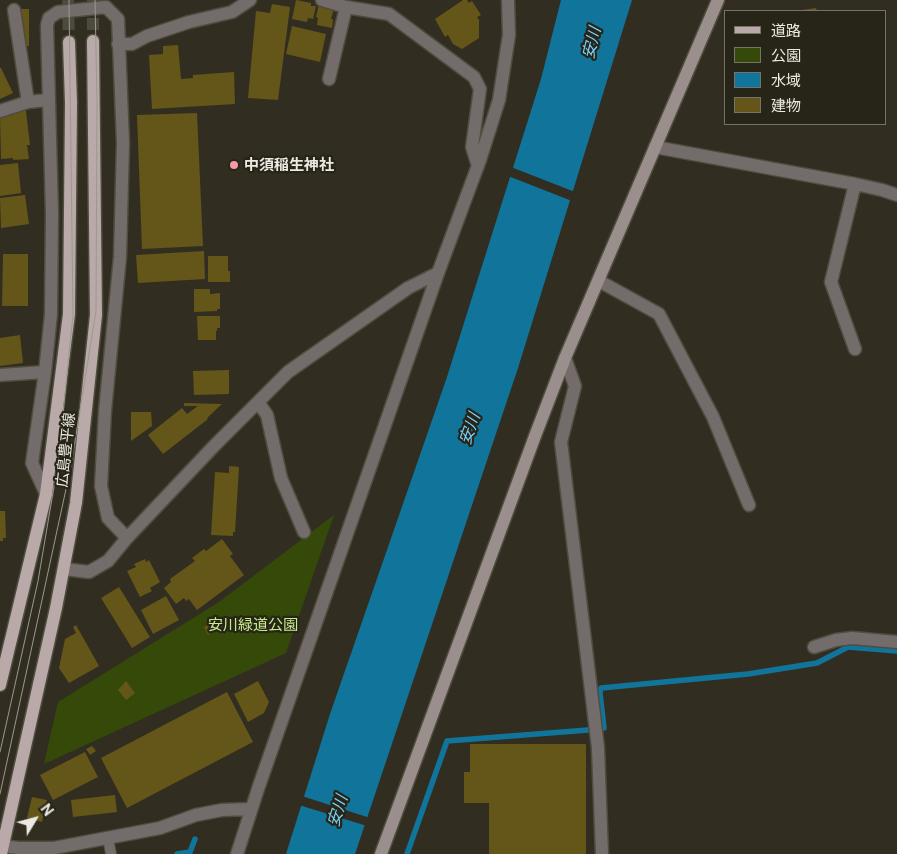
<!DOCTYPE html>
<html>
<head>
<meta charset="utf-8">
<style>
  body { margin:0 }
  #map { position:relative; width:897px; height:854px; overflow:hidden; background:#312e21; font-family:"Public Sans","Noto Sans JP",sans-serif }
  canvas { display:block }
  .legend { position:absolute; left:724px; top:10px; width:162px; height:115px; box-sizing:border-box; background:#272418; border:1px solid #757368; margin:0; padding:6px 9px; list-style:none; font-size:15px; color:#ebe9e1 }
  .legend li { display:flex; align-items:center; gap:10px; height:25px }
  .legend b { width:25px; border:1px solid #757368 }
  .north { position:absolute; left:10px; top:794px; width:50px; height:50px; -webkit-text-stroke:4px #272418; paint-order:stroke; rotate:53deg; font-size:14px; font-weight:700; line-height:20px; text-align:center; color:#ebe9e1 }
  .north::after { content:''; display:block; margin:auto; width:18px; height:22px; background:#ebe9e1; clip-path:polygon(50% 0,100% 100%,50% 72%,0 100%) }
</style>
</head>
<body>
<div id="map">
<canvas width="897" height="854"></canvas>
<ul class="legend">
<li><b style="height:6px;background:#b9a9a8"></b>道路</li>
<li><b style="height:14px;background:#354909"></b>公園</li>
<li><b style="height:14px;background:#11759b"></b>水域</li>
<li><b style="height:14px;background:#635618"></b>建物</li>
</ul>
<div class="north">N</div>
</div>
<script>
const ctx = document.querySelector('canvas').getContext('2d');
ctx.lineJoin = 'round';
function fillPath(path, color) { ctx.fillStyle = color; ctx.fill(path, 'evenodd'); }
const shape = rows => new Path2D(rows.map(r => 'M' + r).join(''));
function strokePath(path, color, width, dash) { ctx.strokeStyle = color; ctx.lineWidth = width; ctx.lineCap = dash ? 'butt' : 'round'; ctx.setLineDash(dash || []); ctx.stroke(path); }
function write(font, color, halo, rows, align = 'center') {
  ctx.font = font + ' "Public Sans","Noto Sans JP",sans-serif'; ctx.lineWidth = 4.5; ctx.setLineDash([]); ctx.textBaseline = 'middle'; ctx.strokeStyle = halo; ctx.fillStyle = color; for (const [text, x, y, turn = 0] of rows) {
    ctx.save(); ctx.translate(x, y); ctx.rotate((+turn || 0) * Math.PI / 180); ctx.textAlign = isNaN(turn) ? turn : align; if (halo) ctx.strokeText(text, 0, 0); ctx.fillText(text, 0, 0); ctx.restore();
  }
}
const green = shape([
  [334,515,286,653,44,764,58,702,219,602]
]);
const water = shape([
  [561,0,632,0,518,368,355,854,286,854,330,714,446,380,541,79]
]);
const pier = shape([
  [511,167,575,192,572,201,508,176],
  [302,796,370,818,367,826,299,805]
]);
const stream = shape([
  [602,728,604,728,600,693,601,688,748,674,817,663,848,647,897,651],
  [177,854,190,852,195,839],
  [407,854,447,741,588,730]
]);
const building = shape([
  [296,0,311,3,311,6,316,6,313,19,308,18,307,22,292,19],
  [463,0,467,0,469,3,472,1,481,15,477,17,479,20,479,38,462,49,453,44,448,35,445,37,435,19],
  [272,4,290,7,278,100,248,98,256,11,270,13],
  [319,4,334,8,331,19,333,19,332,28,317,25,318,18,316,17],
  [816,8,817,11,802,11,802,10],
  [19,9,29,9,29,46,24,46],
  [292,26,326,34,320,62,286,54],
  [178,45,181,79,193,78,193,75,234,72,235,104,152,109,149,55,163,54,163,46],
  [0,68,1,68,13,93,0,99],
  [24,110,26,111,30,145,27,145,29,159,13,160,13,158,1,159,0,117,13,115,13,113],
  [197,113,203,246,142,249,137,115],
  [18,163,21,193,0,196,0,165],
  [25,195,29,224,1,228,0,198],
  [204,251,205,279,138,283,136,255],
  [3,254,28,254,28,306,2,306],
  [208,256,228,256,228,271,230,271,230,282,208,282],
  [194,289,210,289,210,294,220,293,220,309,217,309,217,311,194,312],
  [197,316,220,316,220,328,217,328,217,331,216,331,216,340,198,340],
  [20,335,23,363,0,366,0,338],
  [229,370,229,394,194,395,193,371],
  [184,403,222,404,207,418,208,419,163,454,148,435,182,408,187,414,198,406,184,406],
  [131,412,151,412,152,426,131,441],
  [229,466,239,467,235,532,233,532,233,536,211,535,215,472,229,473],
  [0,511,5,511,6,538,3,538,3,541,0,541],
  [222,539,233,554,230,556,244,575,197,610,189,599,186,601,184,598,176,604,164,588,171,582,170,579,195,561,192,558,204,549,206,551],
  [145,559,146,562,149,560,160,582,150,588,152,591,140,597,127,571,136,567,134,564],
  [119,587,150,637,132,648,101,598],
  [166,596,179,620,153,634,141,610],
  [212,622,217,629,208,635,204,627],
  [76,625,99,666,69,683,59,668,65,639,76,633,73,627],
  [126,681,135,693,126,700,118,690],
  [258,681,269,702,264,713,248,722,234,694],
  [227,692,253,742,127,808,101,758],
  [470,744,586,744,586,854,489,854,489,803,464,803,464,772,470,772],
  [92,746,96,751,90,755,86,749],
  [85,752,98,777,53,800,40,775],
  [115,795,117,812,73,817,71,800],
  [32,797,47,800,42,822,27,818]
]);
const primaryTunnel = shape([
  [68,0,69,42],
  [93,0,93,41]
]);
const lane = shape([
  [108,838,111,854]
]);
const street = shape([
  [322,0,346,7,389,14,474,77,480,89,472,147,478,166],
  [14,10,28,102],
  [118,44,132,44,147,36,189,22,232,12,250,0],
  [329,79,346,7],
  [0,111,28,102,47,100],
  [655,147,855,184,882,190,897,195],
  [855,184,831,282,855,349],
  [599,281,659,314,713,417,749,505],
  [565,358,575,386,561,442,598,748,602,854],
  [0,375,45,372],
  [258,402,267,415,281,478,304,532],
  [46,494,32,463,45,372,51,314,52,214,47,25,49,18,58,12,106,7,118,19,123,143,120,257,105,411,101,486,108,518,127,538],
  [64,569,89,572,108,561,127,538,214,446,288,372,408,288,438,273],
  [814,647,836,640,852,638,897,642],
  [2,846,18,848,54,848,160,828,196,815,222,810,251,809],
  [237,854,259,786,438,273,480,160,499,100,509,35,508,0]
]);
const secondary = shape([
  [381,854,535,436,565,358,718,0]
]);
const primary = shape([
  [0,685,46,494,69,314,71,103,69,42],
  [1,854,56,608,76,503,96,315,93,41]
]);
const tram = shape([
  [0,752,38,581,58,463,73,315,69,0],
  [0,794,71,466,96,311,97,102,95,0]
]);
const markers = [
  [234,165,5,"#f49aa4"]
];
const poiNames = [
  ["中須稲生神社",244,165]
];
const streetNames = [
  ["広島豊平線",66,450,-84]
];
const parkNames = [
  ["安川緑道公園",253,625]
];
const waterNames = [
  ["安川",592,43,-76],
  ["安川",470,429,-71],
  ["安川",338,811,-73]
];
fillPath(green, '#354909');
fillPath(water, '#11759b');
fillPath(pier, '#312e21');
strokePath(stream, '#11759b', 5.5);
fillPath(building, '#635618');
strokePath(primaryTunnel, '#4d4a3e', 12, [12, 6]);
strokePath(lane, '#4f4c40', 12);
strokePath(street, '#4f4c40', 15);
strokePath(secondary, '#4f4c40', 15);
strokePath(primary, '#4f4c40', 15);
strokePath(lane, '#746c6b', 10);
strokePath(street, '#746c6b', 12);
strokePath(secondary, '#9b8f8d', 12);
strokePath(primary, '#b9a9a8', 12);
strokePath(tram, '#9b998f', 1);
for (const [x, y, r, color] of markers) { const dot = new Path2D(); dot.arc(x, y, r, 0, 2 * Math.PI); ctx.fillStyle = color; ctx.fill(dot); strokePath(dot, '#272418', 2); }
write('bold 15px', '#ebe9e1', '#272418', poiNames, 'left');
write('15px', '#ebe9e1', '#272418', streetNames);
write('15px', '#c6ec8a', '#272418', parkNames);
write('italic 16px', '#7ad4ff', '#272418', waterNames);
</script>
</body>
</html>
